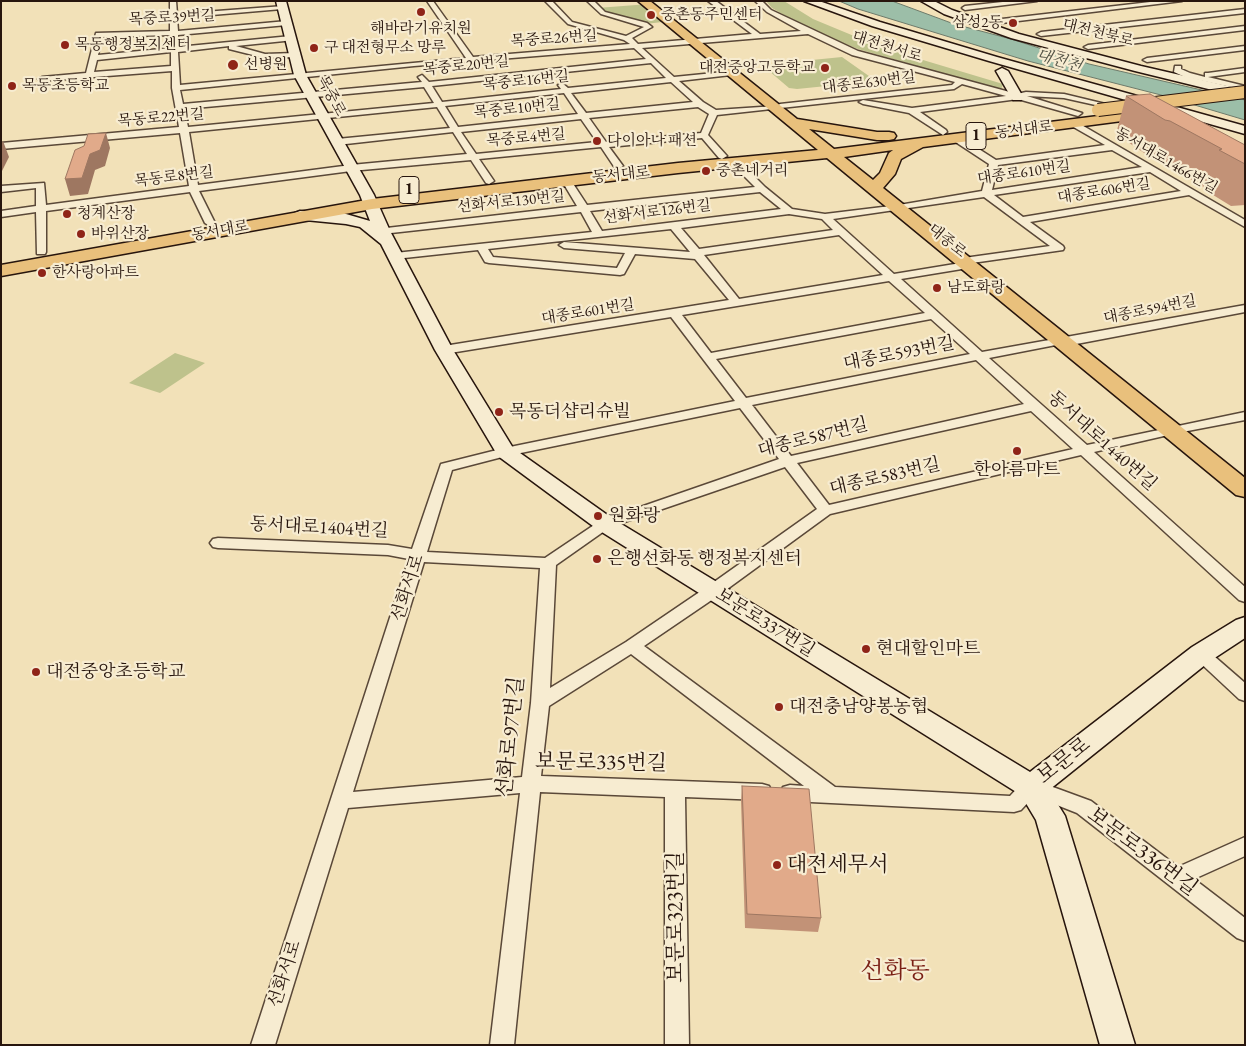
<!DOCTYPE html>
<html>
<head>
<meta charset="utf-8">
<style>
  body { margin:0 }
  #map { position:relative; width:1246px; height:1046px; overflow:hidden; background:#f2e1b8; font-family:"EB Garamond",serif }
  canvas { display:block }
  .frame { position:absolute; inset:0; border:2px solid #27150d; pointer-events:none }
</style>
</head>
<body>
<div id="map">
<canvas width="1246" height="1046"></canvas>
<div class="frame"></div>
</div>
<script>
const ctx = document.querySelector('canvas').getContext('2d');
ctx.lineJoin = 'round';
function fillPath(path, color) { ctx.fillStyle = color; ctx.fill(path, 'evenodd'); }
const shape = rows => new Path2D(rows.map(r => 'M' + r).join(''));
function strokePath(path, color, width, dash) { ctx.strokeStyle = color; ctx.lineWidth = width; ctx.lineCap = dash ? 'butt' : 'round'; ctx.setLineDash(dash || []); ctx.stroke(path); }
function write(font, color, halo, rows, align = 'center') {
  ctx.font = font + ' "EB Garamond","Noto Serif KR",serif'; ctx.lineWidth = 4.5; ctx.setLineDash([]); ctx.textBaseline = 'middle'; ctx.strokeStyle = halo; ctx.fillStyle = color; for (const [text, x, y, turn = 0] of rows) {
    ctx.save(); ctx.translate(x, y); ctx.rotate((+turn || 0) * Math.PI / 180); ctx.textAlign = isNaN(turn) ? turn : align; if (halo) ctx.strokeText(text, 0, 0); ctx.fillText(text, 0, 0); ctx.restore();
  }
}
const green = shape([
  [766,1,784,1,813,19,883,48,1003,84,1001,90,858,49,808,29,772,8],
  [649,4,671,21,645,24,615,17,597,8],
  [842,57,876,81,797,89,789,88,762,65],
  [175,353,205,363,160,393,129,383]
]);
const water = shape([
  [839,1,892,1,954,24,1011,39,1089,64,1245,100,1245,120,1161,95,1028,61,858,9,839,1]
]);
const street = shape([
  [170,1,176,1,177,14,284,6,284,8,282,9,177,18,178,31,287,21,290,23,287,25,178,35,178,47,291,36,295,38,294,40,236,46,265,54,295,53,299,55,295,57,265,58,229,49,229,46,178,52,180,85,466,58,427,1,433,1,473,57,630,44,624,40,568,24,545,1,552,1,572,22,626,36,644,27,601,14,587,1,594,1,605,12,647,23,652,27,650,28,632,38,638,44,752,34,708,1,716,1,760,34,801,31,767,12,755,1,762,1,771,10,858,51,1017,94,1026,92,1064,94,1122,108,1118,110,1064,98,1027,96,1082,113,1078,116,1018,99,920,112,946,130,947,132,943,135,909,113,863,104,859,102,863,100,912,108,1006,96,962,84,954,89,717,115,708,135,727,156,722,159,719,158,702,138,609,147,623,166,618,169,615,168,601,147,479,159,494,181,489,184,486,183,471,160,351,171,199,191,215,223,210,226,205,223,190,192,46,211,46,252,45,254,37,254,36,212,1,217,1,211,36,206,36,188,1,192,1,186,44,183,46,205,189,186,180,133,1,149,1,143,179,127,172,88,172,71,42,81,38,79,42,77,86,73,96,33,170,31,170,1],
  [808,34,852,55,955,82,952,85,780,104,776,106,716,110,703,102,679,81,731,75,734,75,734,71,674,77,642,48,808,34],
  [171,35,171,48,98,55,102,37,171,35],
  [634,48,646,59,429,82,422,75,418,77,422,82,183,104,180,90,414,66,634,48],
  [171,52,171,66,94,72,97,60,171,52],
  [651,63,666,78,568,88,562,83,558,85,561,89,442,102,432,86,651,63],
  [671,82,693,102,586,113,571,93,671,82],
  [424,87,434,103,188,127,184,109,424,87],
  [564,93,578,114,458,127,445,106,564,93],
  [437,107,450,128,337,139,333,142,337,145,453,132,467,154,351,165,198,185,189,132,437,107],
  [698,107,709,114,701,133,606,142,589,118,698,107],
  [581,119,597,142,476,154,461,132,581,119],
  [1012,1,1037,1,965,10,962,8,965,6,1012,1],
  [1159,1,1182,1,1002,23,999,21,1002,19,1159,1],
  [1245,9,1245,13,1041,36,1037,34,1041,32,1245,9],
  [1245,26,1245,30,1088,49,1084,47,1088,45,1245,26],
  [1245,46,1245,50,1147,62,1143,60,1147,58,1245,46],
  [1175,66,1181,66,1181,69,1190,73,1205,77,1205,73,1208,73,1245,68,1245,72,1208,77,1245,86,1245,90,1185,77,1174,72,1175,66],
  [1073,120,1245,220,1245,227,1189,195,1030,222,1063,246,1064,248,1063,250,972,263,972,267,968,268,901,279,982,352,1245,305,1245,312,1071,345,1061,344,989,358,1087,445,1245,412,1245,420,1177,433,1094,452,1245,587,1245,602,1239,600,1081,455,830,514,719,595,644,646,835,787,1010,796,1024,781,1031,779,1091,801,1178,867,1245,837,1245,856,1194,879,1245,918,1245,941,1237,938,1077,813,1034,796,1021,810,1014,812,790,801,783,799,780,793,783,787,790,785,804,786,631,654,549,706,541,776,762,784,769,786,772,792,769,798,762,800,685,797,689,1045,665,1045,665,797,540,792,514,1045,490,1045,520,793,348,808,275,1045,251,1045,409,559,388,555,218,548,213,547,210,543,213,539,218,538,388,545,412,549,441,464,505,448,735,401,671,317,444,354,438,350,444,346,729,300,695,259,635,254,624,274,620,275,489,263,485,262,478,250,395,259,390,256,395,253,592,232,581,212,382,234,378,233,377,231,378,229,577,206,562,181,567,178,570,179,587,205,755,187,731,163,736,160,739,161,765,187,792,209,825,214,899,205,982,191,989,164,954,141,954,137,960,137,996,160,1105,145,1070,125,1070,121,1073,120],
  [1112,150,1142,167,992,190,998,165,1112,150],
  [1150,172,1181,191,1023,217,994,195,1150,172],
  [760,192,781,209,602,231,590,211,760,192],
  [984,197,1050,246,971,257,967,258,967,262,894,274,833,219,984,197],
  [789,214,822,219,833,230,699,249,681,228,789,214],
  [671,229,690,252,564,242,559,245,564,248,625,253,617,268,493,257,488,249,671,229],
  [839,235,883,275,739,299,704,255,839,235],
  [889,281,925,313,711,353,682,315,889,281],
  [931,319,970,354,746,398,716,359,931,319],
  [976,360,1024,404,791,456,752,405,976,360],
  [740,408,779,459,600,521,545,558,427,552,452,470,506,456,740,408],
  [1031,411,1073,449,829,505,797,463,1031,411],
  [785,467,817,509,707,587,626,642,550,688,556,565,610,527,785,467],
  [424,562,540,568,531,703,522,777,353,792,424,562],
  [1201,648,1207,650,1245,683,1245,701,1239,699,1195,658,1192,654,1195,650,1201,648]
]);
const secondary = shape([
  [276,1,286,1,306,75,374,195,390,231,453,350,513,448,613,519,1030,772,1192,647,1236,620,1245,617,1245,638,1210,661,1049,790,1065,816,1135,1045,1100,1045,1036,820,1021,795,597,529,498,456,435,350,381,244,360,227,346,224,295,219,292,216,295,213,300,211,346,214,370,221,360,195,294,75,276,1],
  [804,1,819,1,880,22,997,57,1245,126,1245,134,989,61,872,26,804,1],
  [921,1,934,1,952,10,1019,34,1141,66,1245,90,1245,98,1135,71,1011,38,944,14,921,1],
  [1002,68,1008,71,1023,97,1021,100,1013,100,1011,97,996,71,1002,68]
]);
const primary = shape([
  [638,1,650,1,797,119,877,132,889,132,894,133,896,136,894,139,889,140,877,140,809,129,834,149,1122,113,1127,114,1129,117,1127,120,1122,121,923,147,901,159,895,174,883,188,1245,478,1245,497,1236,495,827,158,678,173,372,209,1,276,1,265,372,199,678,163,818,150,638,1],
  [893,150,889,153,880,173,873,180,844,157,893,150]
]);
const primaryBridge = shape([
  [1098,110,1245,92]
]);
const wall = shape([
  [1126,96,1245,145,1245,205,1231,206,1205,190,1205,188,1157,159,1153,159,1116,134],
  [742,786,821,918,818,932,745,928,741,801]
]);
const shadedWall = shape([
  [106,133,110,148,105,166,95,170,88,194,70,196,65,179,90,154],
  [3,141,9,157,1,173,1,145]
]);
const building = shape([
  [1150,94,1245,145,1245,164,1219,150,1222,149,1170,121,1165,120,1126,96,1150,94],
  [106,133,100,150,90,154,82,178,65,179,75,150,84,146,88,134,106,133],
  [742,786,809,789,821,918,747,914,742,786]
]);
const markers = [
  [421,12,5,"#8f2418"],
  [651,15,5,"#8f2418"],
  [1013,23,5,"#8f2418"],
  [65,45,5,"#8f2418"],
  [314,48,5,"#8f2418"],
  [233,65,6,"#8f2418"],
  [825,68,5,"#8f2418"],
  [12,86,5,"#8f2418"],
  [597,141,5,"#8f2418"],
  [706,171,5,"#8f2418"],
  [67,214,5,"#8f2418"],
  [81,234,5,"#8f2418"],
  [42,273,5,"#8f2418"],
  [937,288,5,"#8f2418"],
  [499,412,5,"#8f2418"],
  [1017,451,5,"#8f2418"],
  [598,516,5,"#8f2418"],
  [597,559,5,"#8f2418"],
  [866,649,5,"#8f2418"],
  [36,672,5,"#8f2418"],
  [779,707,5,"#8f2418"],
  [777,865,5,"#8f2418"]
];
const farPoinames = [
  ["중촌동주민센터",661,15],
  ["삼성2동",1003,23,"right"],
  ["해바라기유치원",421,29,"center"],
  ["목동행정복지센터",75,45],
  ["구 대전형무소 망루",324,48],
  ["선병원",244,65],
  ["대전중앙고등학교",815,68,"right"],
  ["목동초등학교",22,86],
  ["다이아나 패션",607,141],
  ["중촌네거리",716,171],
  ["청계산장",77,214],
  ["바위산장",91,234],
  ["한사랑아파트",52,273],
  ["남도화랑",947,288]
];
const farStreetnames = [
  ["목중로39번길",172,18,-3],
  ["대전천북로",1098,33,14],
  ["목중로26번길",554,39,-4],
  ["대전천서로",887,47,17],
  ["목중로20번길",466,66,-6],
  ["목중로16번길",526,81,-6],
  ["대종로630번길",869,83,-7],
  ["목중로",331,96,62],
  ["목중로10번길",517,109,-6],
  ["목동로22번길",161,118,-5],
  ["동서대로",1024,130,-7],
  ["목중로4번길",526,138,-5],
  ["동서대로1466번길",1166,161,30],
  ["대종로610번길",1024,173,-8],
  ["동서대로",621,175,-6],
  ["목동로8번길",174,177,-7],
  ["대종로606번길",1104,191,-9],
  ["선화서로130번길",511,202,-6],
  ["선화서로126번길",657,212,-7],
  ["동서대로",220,231,-10],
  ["대종로",947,241,39],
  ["대종로594번길",1150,310,-11],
  ["대종로601번길",588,312,-9]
];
const farWaternames = [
  ["대전천",1059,61,16]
];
const shields = [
  [976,136,20],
  [409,190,20]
];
const shieldNames = [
  ["1",976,136],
  ["1",409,190]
];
const streetNames = [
  ["대종로593번길",899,354,-11],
  ["대종로587번길",813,438,-14],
  ["동서대로1440번길",1102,441,42],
  ["대종로583번길",885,477,-13],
  ["동서대로1404번길",319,528,3],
  ["선화서로",408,588,-72],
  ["보문로337번길",765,623,32],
  ["선화서로",285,974,-72]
];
const poiNames = [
  ["목동더샵리슈빌",509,412],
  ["한아름마트",1017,470,"center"],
  ["원화랑",608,516],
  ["은행선화동 행정복지센터",607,559],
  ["현대할인마트",876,649],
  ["대전중앙초등학교",46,672],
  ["대전충남양봉농협",789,707]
];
const nearStreetnames = [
  ["선화로97번길",511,737,-84],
  ["보문로",1064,761,-38],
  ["보문로335번길",601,763,1],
  ["보문로336번길",1142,852,37],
  ["보문로323번길",676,917,-90]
];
const nearPoinames = [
  ["대전세무서",787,865]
];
const nearQuarternames = [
  ["선화동",895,971]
];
fillPath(green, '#bec28c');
fillPath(water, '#9cbea8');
strokePath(water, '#6d7a6a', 1);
strokePath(street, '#5a4838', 3);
strokePath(secondary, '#27150d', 3);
strokePath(primary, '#27150d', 3);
fillPath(street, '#f7ecd1');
fillPath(secondary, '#f7ecd1');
fillPath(primary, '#e9c07c');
strokePath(primaryBridge, '#27150d', 14, []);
strokePath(primaryBridge, '#e9c07c', 12);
fillPath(wall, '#c29277');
fillPath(shadedWall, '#9e7761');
fillPath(building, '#e1aa8a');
strokePath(building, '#9e7761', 1);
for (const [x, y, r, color] of markers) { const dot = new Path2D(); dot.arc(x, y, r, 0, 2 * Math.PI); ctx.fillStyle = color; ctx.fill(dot); strokePath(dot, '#f7ecd1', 2); }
write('15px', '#27150d', '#f7ecd1', farPoinames, 'left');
write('15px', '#27150d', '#f7ecd1', farStreetnames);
write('italic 16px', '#505043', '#f7ecd1', farWaternames);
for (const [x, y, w] of shields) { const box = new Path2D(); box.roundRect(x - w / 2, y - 13.5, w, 27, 4); ctx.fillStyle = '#f7ecd1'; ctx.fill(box); strokePath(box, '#27150d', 1); }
write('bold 16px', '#27150d', null, shieldNames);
write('18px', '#27150d', '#f7ecd1', streetNames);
write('18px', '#27150d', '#f7ecd1', poiNames, 'left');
write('21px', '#27150d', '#f7ecd1', nearStreetnames);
write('21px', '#27150d', '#f7ecd1', nearPoinames, 'left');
write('24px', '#7a1f14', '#f7ecd1', nearQuarternames);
</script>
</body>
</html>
